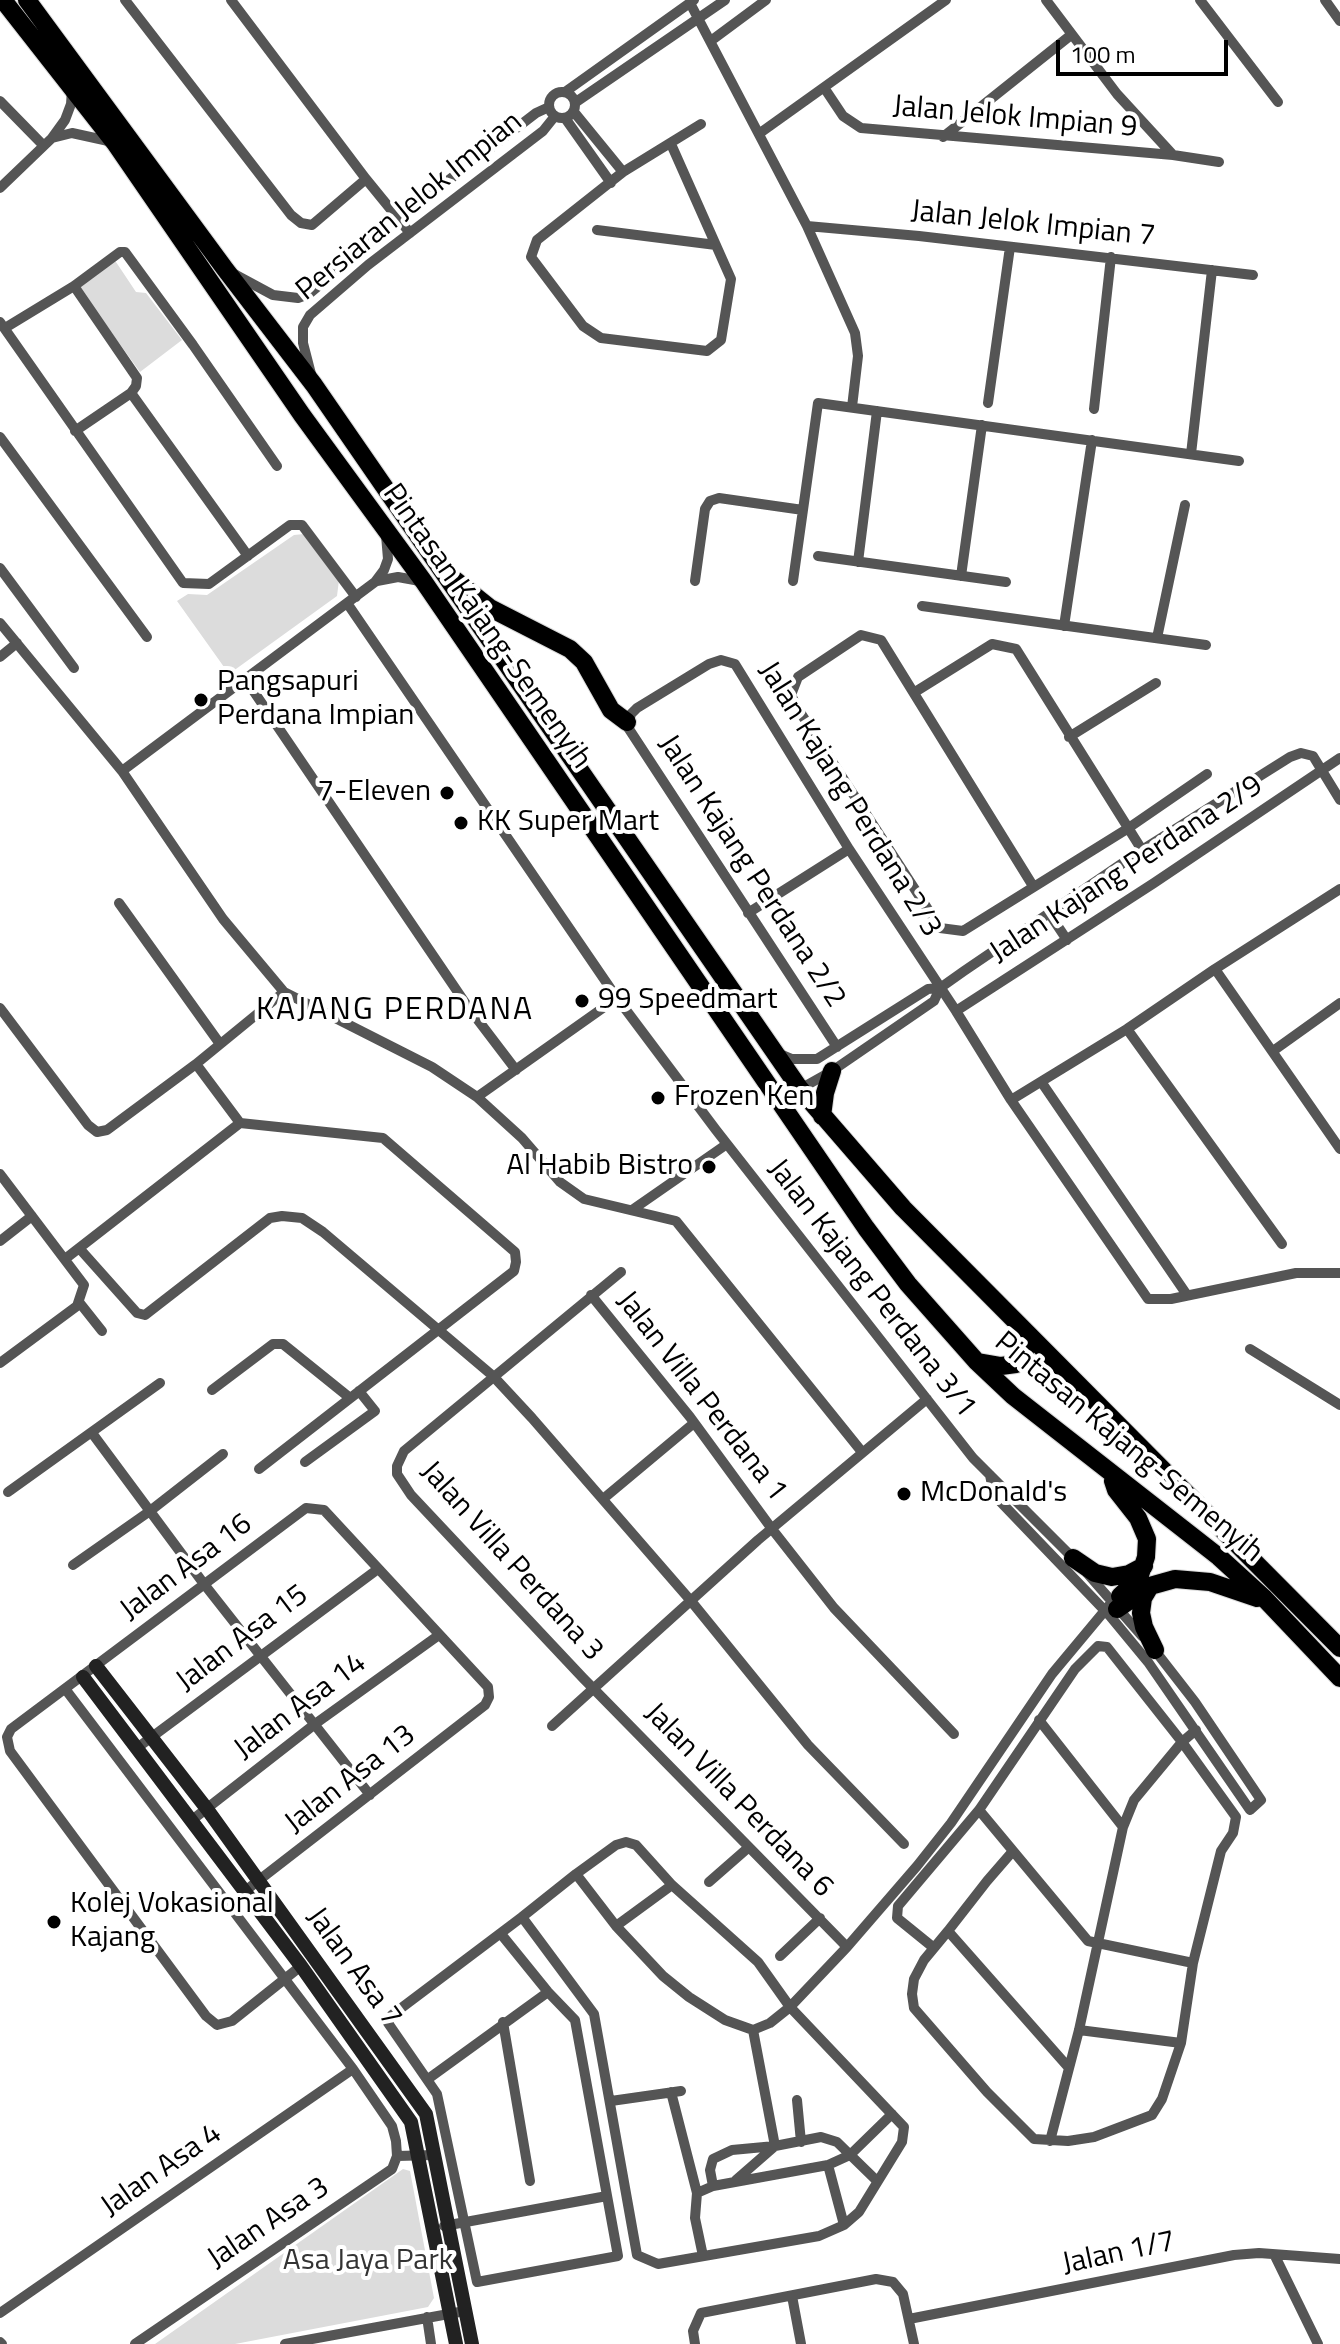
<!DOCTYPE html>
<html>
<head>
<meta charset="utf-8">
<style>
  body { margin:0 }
  #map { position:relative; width:1340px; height:2344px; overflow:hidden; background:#fff; font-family:"Titillium Web",sans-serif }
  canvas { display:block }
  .scale { position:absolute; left:1056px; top:40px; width:172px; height:36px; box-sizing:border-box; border:4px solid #000; border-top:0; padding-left:10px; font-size:24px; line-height:28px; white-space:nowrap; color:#000; -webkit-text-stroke:6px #fff; paint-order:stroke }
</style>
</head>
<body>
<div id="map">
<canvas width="1340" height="2344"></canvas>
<div class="scale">100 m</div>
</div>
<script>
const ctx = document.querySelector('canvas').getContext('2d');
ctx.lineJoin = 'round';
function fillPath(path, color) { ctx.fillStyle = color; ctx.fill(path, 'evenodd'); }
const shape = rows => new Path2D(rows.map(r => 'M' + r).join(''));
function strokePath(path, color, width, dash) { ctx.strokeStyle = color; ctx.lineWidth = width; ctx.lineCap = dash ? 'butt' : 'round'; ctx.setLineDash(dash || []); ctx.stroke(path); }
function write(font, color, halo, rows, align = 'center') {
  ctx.font = font + ' "Titillium Web",sans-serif'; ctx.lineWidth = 8; ctx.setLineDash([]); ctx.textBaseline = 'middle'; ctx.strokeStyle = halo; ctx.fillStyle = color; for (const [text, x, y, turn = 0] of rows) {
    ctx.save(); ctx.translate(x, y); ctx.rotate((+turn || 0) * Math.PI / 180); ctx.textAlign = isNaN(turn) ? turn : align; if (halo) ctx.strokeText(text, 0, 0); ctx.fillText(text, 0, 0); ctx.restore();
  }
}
const green = shape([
  [114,259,136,292,146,293,182,340,140,372,78,286],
  [304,534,339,580,337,596,229,674,177,601,188,594,207,595,294,535],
  [403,2169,410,2171,434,2298,428,2307,235,2344,155,2344]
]);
const street = shape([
  [125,0,291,215,301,223,312,225,366,179],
  [231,0,366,179,410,233],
  [1046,0,1117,94,1173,155],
  [1200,0,1278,102],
  [1325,0,1340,21],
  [690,3,807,226,855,333,858,356,852,407],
  [712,40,766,0],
  [825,89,843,116,861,128,1173,155,1219,162],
  '549 105a13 13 0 1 1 26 0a13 13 0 1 1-26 0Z',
  [565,92,694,0],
  [0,101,43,145],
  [576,102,725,0],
  [574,112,623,172],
  [565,118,611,183],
  [760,133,946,0],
  [943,137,1071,35],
  [52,138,72,133,113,142],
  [671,144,731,279,721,340,707,351,601,338,583,326,531,257,537,240,623,172,701,124],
  [0,188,52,138,65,120,71,104,72,90],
  [807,226,919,236,1253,275],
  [597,230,716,245],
  [234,274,273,295,298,298,309,294,398,219,536,113,549,107],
  [74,286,137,378,136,386,131,393,248,556],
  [0,322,183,583,209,584,290,525,302,525,356,597],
  [5,328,74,286,120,252,125,252,193,345,277,466],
  [311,374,303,343,303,327,310,315,368,265,543,131,555,116],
  [988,403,1010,247],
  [1094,409,1111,257],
  [75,431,131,393],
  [0,437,147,637],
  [1191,454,1212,270],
  [818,556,1006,582],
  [858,562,877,411],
  [0,568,74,668],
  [961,576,982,425],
  [377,581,398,577,420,581],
  [695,581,705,509,710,501,719,498,803,510],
  [793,581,818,403,1239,461],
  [347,603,617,998,716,1130,973,1458,1076,1561],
  [922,606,1206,645],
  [0,623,122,771,223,919,284,992,432,1067,477,1097,522,1138,560,1182,584,1199,676,1221,862,1452],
  [1064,626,1092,440],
  [1157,638,1185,505],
  [0,657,17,643],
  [246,680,468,1007,516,1070],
  [915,692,992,644,1016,649,1142,850],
  [1069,737,1156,683],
  [122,771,375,582,384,570,388,559,386,535],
  [1033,886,881,640,861,635,798,677,791,695,798,709,940,928,963,931,1127,829,1207,774],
  [119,903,220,1044],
  [748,913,849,849],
  [1049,913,1067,940],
  [1215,969,1340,1149],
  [0,1008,88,1125,97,1132,107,1130,196,1064,284,992],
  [956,1011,1154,883,1340,758],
  [1127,1029,1282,1244],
  [837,1047,627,726,631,714,637,708,709,664,721,660,735,664,849,849,956,1011,1011,1100,1148,1299,1171,1299,1296,1273,1340,1273],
  [1273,1051,1340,1003],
  [780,1054,792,1059,817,1059,928,989,940,988],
  [196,1064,240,1123],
  [1042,1083,1187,1295],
  [800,1089,832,1071,934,1001,940,988,964,971,1142,850,1290,757,1301,753,1313,756,1340,800],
  [477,1097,617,998],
  [1011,1100,1127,1029,1215,969,1340,889],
  [0,1174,84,1285,77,1306,0,1363],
  [632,1210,727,1144],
  [0,1241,32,1216],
  [79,1248,137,1313,145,1315,270,1218,282,1216,302,1218,323,1232,493,1376,532,1418,691,1601,808,1745,904,1844],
  [65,1259,240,1123,383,1138,515,1252,516,1262,514,1271,259,1469],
  [621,1272,404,1451,397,1466,397,1474,411,1495,583,1678,847,1947],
  [591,1295,690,1417,772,1529,834,1608,954,1734],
  [79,1302,102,1331],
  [1250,1349,1340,1405],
  [212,1390,273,1344,283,1344,350,1398],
  [92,1433,204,1584,370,1795],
  [305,1462,375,1411,359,1391],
  [990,1475,994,1495,1110,1616,1148,1662,1250,1810,1261,1800,1195,1702,1153,1648],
  [8,1492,160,1383],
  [603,1499,694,1423],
  [73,1565,150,1511,223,1454],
  [1087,1573,1142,1636],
  [66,1690,353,2069,392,2126,396,2141,397,2156,392,2169,135,2344],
  [1039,1720,1123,1827],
  [552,1726,758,1540,927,1399],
  [137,1748,378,1569],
  [979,1810,1088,1941,1193,1963],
  [192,1820,315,1724,439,1635],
  [576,1874,616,1845,626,1842,636,1845,672,1885,758,1962,790,2007,904,2127,902,2142,859,2212,844,2225,819,2236,658,2264,637,2255,594,2014,522,1917,576,1874,616,1926,663,1976,689,1997,725,2020,753,2030,770,2023,790,2007,847,1947,917,1866,951,1823,1052,1674,1112,1602],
  [709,1882,749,1847],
  [245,1891,485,1705,489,1697,488,1687,324,1510,306,1508,11,1729,7,1737,10,1751,206,2016,217,2025,232,2021,301,1966],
  [616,1926,672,1885],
  [948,1931,1069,2068],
  [501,1934,548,1992,575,2020,618,2256,477,2282,437,2094,388,2023,392,2015,522,1917],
  [934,1948,897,1918,898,1906,979,1810,1075,1669,1098,1646,1107,1647,1182,1742,1236,1817,1233,1833,1221,1851,1193,1963,1181,2043,1162,2099,1152,2115,1094,2137,1068,2141,1034,2139,987,2092,914,2008,912,1994,914,1979,924,1960,948,1931,987,1881,1013,1851],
  [780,1956,820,1918],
  [503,2022,530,2181],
  [1079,2030,1181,2043],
  [428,2079,548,1992],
  [671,2092,697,2193],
  [797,2100,801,2142],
  [611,2101,681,2091],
  [1050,2141,1079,2030,1123,1827,1134,1800,1182,1742,1196,1730],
  [397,2156,435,2155],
  [828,2165,844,2225],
  [736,2180,775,2146,753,2030],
  [713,2186,710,2170,713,2159,732,2150,775,2146,821,2137,837,2142,877,2181],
  [444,2226,607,2196],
  [703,2256,695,2218,697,2193,713,2186,828,2165,850,2155,892,2114],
  [1275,2256,1318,2344],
  [792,2296,801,2344],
  [0,2313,353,2069],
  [427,2317,431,2344],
  [909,2319,1234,2255,1259,2253,1340,2259],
  [0,2342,2,2344],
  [285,2344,465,2311],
  [695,2344,693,2331,701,2313,876,2279,893,2282,903,2294,914,2344]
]);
const secondary = shape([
  [96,1666,207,1809,426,2114,472,2344],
  [83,1677,301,1966,411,2122,456,2344]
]);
const highway = shape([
  [3,0,115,143,302,415,424,582,866,1228,908,1284,977,1362,1013,1396,1219,1557,1264,1598,1340,1678],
  [27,0,225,269,314,385,800,1089,903,1208,1340,1648],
  [455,580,490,608,570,649,584,662,611,710,627,722],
  [822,1116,825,1093,832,1071],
  [978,1362,1001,1366,1016,1364,1022,1359,1025,1351,1021,1329],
  [1113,1481,1116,1490,1138,1518,1147,1539,1146,1557,1139,1578,1120,1596],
  [1073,1558,1095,1573,1112,1577,1129,1574,1144,1566],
  [1149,1588,1143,1598,1141,1613,1144,1627,1155,1650],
  [1117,1609,1150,1586,1175,1579,1210,1582,1257,1598]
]);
const markers = [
  [201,700,8,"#000"],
  [447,793,8,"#000"],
  [461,823,8,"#000"],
  [582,1001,8,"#000"],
  [658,1098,8,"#000"],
  [709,1167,8,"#000"],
  [904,1494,8,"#000"],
  [54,1922,8,"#000"]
];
const streetNames = [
  ["Jalan Jelok Impian 9",1015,118,5],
  ["Persiaran Jelok Impian",410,207,-39],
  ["Jalan Jelok Impian 7",1033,225,6],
  ["Pintasan Kajang-Semenyih",486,627,55],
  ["Jalan Kajang Perdana 2/3",849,800,58],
  ["Jalan Kajang Perdana 2/9",1127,870,-33],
  ["Jalan Kajang Perdana 2/2",751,872,57],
  ["Jalan Kajang Perdana 3/1",871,1289,52],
  ["Jalan Villa Perdana 1",701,1397,52],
  ["Pintasan Kajang-Semenyih",1128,1448,40],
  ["Jalan Villa Perdana 3",511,1562,48],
  ["Jalan Asa 16",187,1568,-37],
  ["Jalan Asa 15",243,1639,-37],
  ["Jalan Asa 14",301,1707,-37],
  ["Jalan Asa 13",351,1780,-38],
  ["Jalan Villa Perdana 6",738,1801,46],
  ["Jalan Asa 7",353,1968,54],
  ["Jalan Asa 4",162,2171,-35],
  ["Jalan Asa 3",269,2224,-34],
  ["Jalan 1/7",1119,2254,-12]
];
const poiNames = [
  ["Pangsapuri",217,683],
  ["Perdana Impian",217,717],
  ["7-Eleven",431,793,"right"],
  ["KK Super Mart",477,823],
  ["99 Speedmart",598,1001],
  ["Frozen Ken",674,1098],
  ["Al Habib Bistro",693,1167,"right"],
  ["McDonald's",920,1494],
  ["Kolej Vokasional",70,1905],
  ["Kajang",70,1939]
];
const parkNames = [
  ["Asa Jaya Park",368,2262]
];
const neighbourhoodNames = [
  ["KAJANG PERDANA",395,1011]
];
fillPath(green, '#dcdcdc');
strokePath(highway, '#dbdbdb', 20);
strokePath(street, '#555', 10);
strokePath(secondary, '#222', 14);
strokePath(highway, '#000', 18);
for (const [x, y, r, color] of markers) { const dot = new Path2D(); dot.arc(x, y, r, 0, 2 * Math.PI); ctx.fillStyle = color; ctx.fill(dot); strokePath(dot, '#fff', 3); }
write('30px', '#000', '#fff', streetNames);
write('30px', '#000', '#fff', poiNames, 'left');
write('30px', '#333', '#fff', parkNames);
ctx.letterSpacing = '2px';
write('32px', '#000', '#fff', neighbourhoodNames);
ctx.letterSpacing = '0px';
</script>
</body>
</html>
